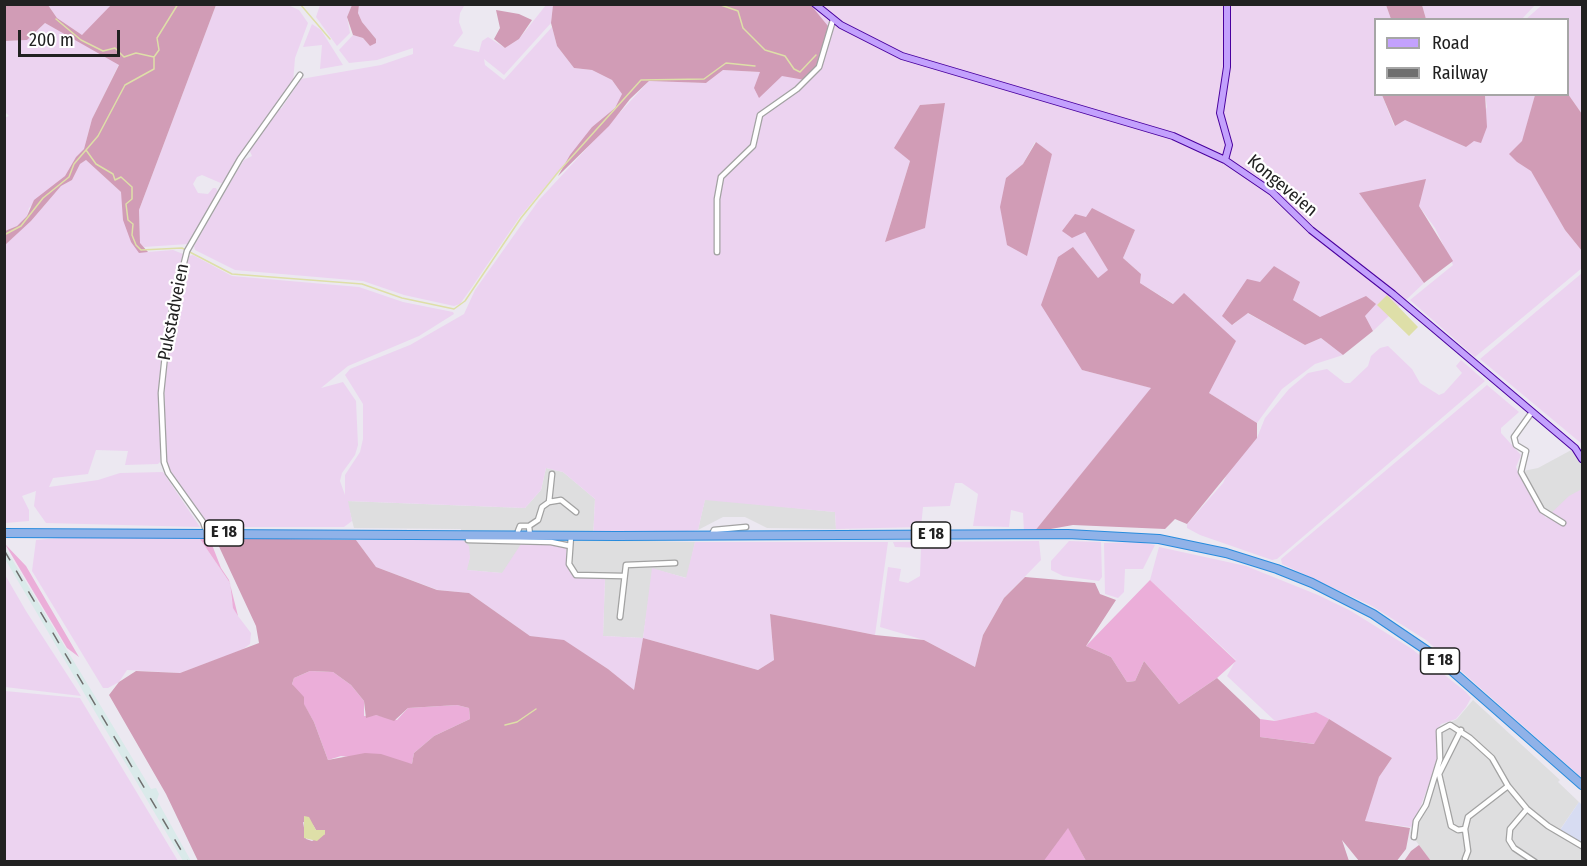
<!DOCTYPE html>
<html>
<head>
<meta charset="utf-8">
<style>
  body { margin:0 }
  #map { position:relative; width:1587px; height:866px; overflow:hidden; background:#ece8f1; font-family:"Fira Sans Condensed",sans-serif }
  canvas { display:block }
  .frame { position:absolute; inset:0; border:6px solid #212121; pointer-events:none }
  .legend { position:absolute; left:1374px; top:18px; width:195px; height:78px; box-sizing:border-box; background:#fff; border:2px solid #a6a6a6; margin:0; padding:8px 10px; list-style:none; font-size:18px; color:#212121 }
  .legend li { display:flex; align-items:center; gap:12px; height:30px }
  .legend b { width:30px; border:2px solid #a6a6a6 }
  .scale { position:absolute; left:18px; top:30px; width:102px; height:27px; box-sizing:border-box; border:3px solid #212121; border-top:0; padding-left:8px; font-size:18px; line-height:21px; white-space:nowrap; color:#212121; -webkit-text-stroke:4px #fff; paint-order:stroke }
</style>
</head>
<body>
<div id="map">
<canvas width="1587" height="866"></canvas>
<div class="frame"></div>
<ul class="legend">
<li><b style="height:8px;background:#c3a1fd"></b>Road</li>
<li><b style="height:8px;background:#6f6f6f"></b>Railway</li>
</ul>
<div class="scale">200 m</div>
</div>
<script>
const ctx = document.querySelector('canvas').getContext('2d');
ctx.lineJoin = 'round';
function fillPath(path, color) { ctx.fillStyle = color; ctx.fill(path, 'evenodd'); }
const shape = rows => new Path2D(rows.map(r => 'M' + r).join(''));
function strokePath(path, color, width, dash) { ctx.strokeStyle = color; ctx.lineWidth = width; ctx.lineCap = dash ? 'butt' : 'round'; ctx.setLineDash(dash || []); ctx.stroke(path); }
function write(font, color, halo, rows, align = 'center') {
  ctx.font = font + ' "Fira Sans Condensed",sans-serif'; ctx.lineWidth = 4.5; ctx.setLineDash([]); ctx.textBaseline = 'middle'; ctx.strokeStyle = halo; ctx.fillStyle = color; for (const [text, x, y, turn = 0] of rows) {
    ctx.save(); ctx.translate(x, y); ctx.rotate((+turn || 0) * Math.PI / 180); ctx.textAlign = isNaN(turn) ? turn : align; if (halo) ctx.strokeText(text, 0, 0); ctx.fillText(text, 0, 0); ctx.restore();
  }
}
const residential = shape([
  [1575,448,1582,464,1582,508,1562,524,1542,508,1523,471,1538,468],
  [546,468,563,472,595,499,593,540,695,542,687,578,653,569,643,638,603,636,605,578,575,577,566,565,568,550,502,573,466,570,470,557,462,539,461,529,354,528,347,501,525,508,541,490],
  [705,499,835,512,836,529,767,528,745,517,723,517,698,530],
  [1473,700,1560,780,1558,782,1579,802,1557,834,1582,849,1582,861,1431,861,1410,833,1426,803,1442,752,1439,728,1457,719]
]);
const commercial = shape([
  [1579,802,1582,805,1582,844,1560,830]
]);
const industrial = shape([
  [4,546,151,789,156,788,159,794,157,800,191,861,183,861,5,559]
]);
const farmland = shape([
  [359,4,479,5,464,6,460,13,459,22,463,33,453,46,479,52,482,41,488,37,505,48,519,39,546,5,553,5,551,23,504,75,484,59,485,65,504,80,552,27,557,46,574,68,592,70,612,80,622,94,621,99,615,108,592,127,583,142,519,218,470,290,460,304,454,306,404,295,363,281,235,270,195,250,194,246,237,171,244,160,252,156,247,145,223,184,202,175,197,177,193,184,198,193,208,194,213,188,216,188,218,192,188,244,144,247,140,244,139,210,216,5,288,5,299,10,308,23,295,58,293,83,278,107,281,109,301,79,381,65,413,54,413,48,377,60,349,63,339,50,353,35,363,38,370,46,376,39,362,22,358,13],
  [48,5,111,5,83,36,57,18],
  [320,5,352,5,347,17,350,33,337,46,316,17],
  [810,5,1386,5,1391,19,1376,20,1376,94,1382,95,1394,126,1405,119,1466,147,1487,107,1485,95,1535,95,1517,162,1531,170,1565,230,1582,251,1582,268,1475,357,1410,300,1453,265,1435,228,1419,206,1359,193,1424,283,1373,331,1365,316,1320,317,1293,300,1274,266,1233,325,1247,313,1305,345,1321,338,1343,355,1315,364,1282,389,1257,423,1209,393,1184,294,1174,304,1140,283,1141,274,1123,258,1135,230,1085,232,1109,270,1098,278,1073,247,1082,370,1152,388,1034,532,1024,532,1023,513,1011,510,1009,527,973,526,978,494,962,483,955,483,950,506,923,507,921,527,836,529,835,512,705,500,698,530,593,540,595,499,563,472,546,468,541,490,525,508,348,501,352,521,344,527,205,527,166,466,164,369,171,322,189,256,193,255,232,276,359,287,403,302,453,312,454,314,419,336,348,366,321,388,343,382,356,401,358,445,355,455,342,473,340,481,345,495,345,475,360,452,363,439,363,404,345,375,350,369,410,345,464,314,475,290,539,200,649,81,706,83,723,70,761,72,828,26],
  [944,103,885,242,910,161,895,148,920,105],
  [1035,142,1052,154,1006,178,1023,164],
  [1422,5,1535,5,1521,20,1426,19],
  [1542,5,1580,5,1582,19,1582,114,1568,94,1568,20,1525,20],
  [45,23,119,64,92,119,84,149,76,157,65,176,29,208,27,216,17,226,5,231,4,118,9,116,5,112,5,41,27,40],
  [312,24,321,30,343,65,320,69,322,45,303,47],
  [86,160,121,192,131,242,148,252,173,250,183,254,168,311,160,368,160,462,158,464,125,465,128,451,96,450,88,474,53,478,49,487,98,480,120,473,163,472,200,527,46,523,34,506,36,491,22,496,29,510,29,521,5,523,4,245,31,221,61,186,72,180,80,164],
  [1582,273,1582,444,1480,359],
  [1388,346,1412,369,1420,383,1439,395,1444,393,1462,373,1456,366,1461,360,1485,381,1277,559,1272,560,1200,535,1187,528,1187,524,1223,483,1229,470,1257,438,1265,418,1289,389,1308,373,1327,369,1345,383,1350,383,1368,366,1371,356,1380,348],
  [1487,385,1519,412,1501,428,1501,433,1521,455,1516,467,1521,479,1546,518,1569,496,1582,489,1582,778,1426,640,1372,606,1282,564,1281,559],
  [71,537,200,539,230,583,232,602,238,616,251,633,250,644,242,650,180,673,127,670,119,682,108,688,103,688,32,571,36,540],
  [462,539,469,546,470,557,467,570,502,573,521,544,550,543,566,547,567,565,575,577,605,578,603,636,643,638,652,568,686,578,695,542,888,542,875,635,770,614,774,660,758,670,643,638,634,691,608,669,565,641,530,636,469,593,438,590,376,567,356,540],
  [1039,541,1041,560,1004,598,983,635,975,667,924,640,880,627,888,567,901,569,899,581,908,583,920,576,921,548,895,547,893,542],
  [1069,541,1101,542,1102,577,1099,581,1063,576,1051,570,1051,561],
  [1139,542,1155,545,1143,569,1125,569,1124,592,1118,598,1105,594,1104,543],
  [1159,547,1246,566,1318,595,1351,611,1412,649,1466,692,1471,698,1466,707,1456,719,1441,724,1438,729,1439,758,1413,826,1410,827,1364,821,1379,777,1392,758,1316,712,1275,721,1227,676,1236,660,1150,580],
  [4,573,26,611,81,696,5,687],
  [5,691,80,698,178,861,5,861]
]);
const grass = shape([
  [62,536,209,537,221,568,229,580,238,616,233,608,230,583,200,539,61,538],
  [5,544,26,566,79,657,67,648],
  [1150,580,1236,661,1217,678,1179,704,1144,661,1135,681,1127,682,1111,657,1086,646],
  [310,671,333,672,351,685,364,701,364,716,376,715,397,720,408,708,457,705,469,708,470,719,434,736,414,753,412,764,341,756,328,760,314,722,292,684,294,678],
  [1316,712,1329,719,1315,744,1260,737,1260,719,1275,721],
  [1068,827,1086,861,1043,862,1044,858]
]);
const forest = shape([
  [5,4,48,5,57,18,82,35,111,5,216,5,139,210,140,243,148,252,139,253,131,242,123,220,121,192,86,160,80,164,72,180,61,186,31,221,5,245,5,231,17,226,27,216,34,200,65,176,76,157,84,149,92,119,119,65,45,23,27,40,5,41],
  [810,4,828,26,818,65,805,80,782,76,759,98,754,88,760,72,723,70,706,83,649,81,630,99,609,126,558,176,570,155,592,127,615,108,622,94,612,80,592,70,574,68,557,46,551,23,553,5],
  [352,5,359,5,358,13,362,22,376,39,376,43,370,46,363,38,353,35,347,17],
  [1386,5,1422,5,1426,19,1391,19],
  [496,10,519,14,532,20,519,39,505,48,494,39,500,28],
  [1568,94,1582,114,1582,251,1565,230,1531,171,1517,162,1509,154,1522,141,1535,95],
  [1382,95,1485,95,1487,127,1481,143,1474,141,1466,147,1405,120,1395,126],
  [945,103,925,228,885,242,910,161,894,148,920,105],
  [1036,142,1052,154,1027,256,1007,245,1000,207,1006,178,1023,164],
  [1426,179,1419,206,1453,261,1424,283,1359,193],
  [1092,208,1135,230,1123,258,1141,274,1140,283,1173,304,1184,293,1236,341,1209,393,1257,423,1257,438,1187,524,1175,519,1165,529,1073,525,1034,532,1151,388,1082,370,1041,305,1058,257,1073,247,1098,278,1108,270,1085,232,1072,238,1062,231,1075,214,1086,217],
  [1274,266,1300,282,1293,300,1320,317,1366,296,1376,304,1365,316,1373,331,1343,355,1321,338,1305,345,1248,313,1232,325,1222,316,1247,279,1260,282],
  [215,538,356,540,376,567,437,590,469,593,530,636,564,640,608,669,634,690,643,638,758,670,774,660,770,614,875,635,924,640,975,667,983,635,1004,598,1025,577,1095,583,1100,594,1116,600,1086,646,1111,657,1127,682,1135,681,1144,661,1179,704,1217,678,1260,719,1260,737,1314,744,1329,719,1392,758,1379,777,1365,821,1410,828,1406,849,1396,862,1359,861,1342,840,1349,861,1086,861,1068,828,1043,862,198,861,166,794,109,695,119,682,136,671,180,673,259,643,256,626],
  [310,671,333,672,351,685,364,701,366,718,376,715,394,721,408,708,457,705,469,708,470,719,434,736,414,753,412,764,381,754,365,753,328,760,314,722,304,704,304,697,292,684,294,678],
  [303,822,313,825,316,830,325,830,325,834,312,841,306,839],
  [1419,845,1431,861,1404,861,1411,851]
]);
const water = shape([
  [1387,295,1418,327,1409,336,1377,305],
  [304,816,309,817,316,830,325,830,325,834,317,841,304,838]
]);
const stream = shape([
  [300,4,330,39],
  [718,4,738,11,743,28,765,50,785,56,794,69,800,72,816,55],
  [56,19,81,40,103,51,115,48,124,57,136,53,154,57],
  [86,150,96,164,113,174,115,180,121,177,132,187,132,199,126,204,128,220,133,224,132,235,136,245,141,250,182,248,232,274,362,284,402,298,454,309,465,301,521,218,559,171,641,80,704,79,726,63,755,66],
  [4,235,21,226,43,198,69,177,74,164,98,136,125,85,154,69,154,57,159,50,157,38,178,4],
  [505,725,517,722,536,709]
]);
const minor = shape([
  [717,252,717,199,721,177,753,146,760,115,797,89,819,67,833,20],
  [1532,412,1514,437,1516,445,1526,451,1521,472,1542,510,1563,523],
  [549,502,552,474],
  [518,531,520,526,529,526],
  [207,533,203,522,168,473,164,462,161,393,168,327,187,251,240,159,300,75],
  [530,536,529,526,538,520,542,507,549,502,561,500,576,512],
  [571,536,569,564,576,575,623,576],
  [711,536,714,530,746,527],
  [468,540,551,542,570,546],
  [620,617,626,565,675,563],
  [1461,730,1439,774,1451,826,1458,830,1465,829],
  [1527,809,1510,829,1509,840,1514,848,1535,862],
  [1414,837,1416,821,1426,805,1440,759,1439,731,1450,725,1470,738,1492,758,1508,786,1527,809,1548,826,1582,846],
  [1465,859,1468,851,1465,829,1468,817,1508,786]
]);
const major = shape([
  [815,4,841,25,902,56,1173,136,1225,160,1272,192,1311,230,1393,294,1575,448,1582,459],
  [1225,160,1229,145,1220,113,1227,67,1227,4]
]);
const highway = shape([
  [4,533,617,536,1068,534,1159,539,1226,553,1277,569,1312,583,1373,614,1435,656,1582,785]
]);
const rail = shape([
  [4,550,188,862]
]);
const shields = [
  [224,533,39],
  [931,535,39],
  [1440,661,39]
];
const shieldNames = [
  ["E 18",224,533],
  ["E 18",931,535],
  ["E 18",1440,661]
];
const streetNames = [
  ["Kongeveien",1282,186,40],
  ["Pukstadveien",174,312,-79]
];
fillPath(residential, '#dededf');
fillPath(commercial, '#d7dcf2');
fillPath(industrial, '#daeaea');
fillPath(farmland, '#ecd3f0');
fillPath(grass, '#ebaed9');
fillPath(forest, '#d19cb6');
fillPath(water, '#dedfa8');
strokePath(stream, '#dedfa8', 1.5);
strokePath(minor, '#a2a2a2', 7);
strokePath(major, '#49009e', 8);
strokePath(highway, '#278bdd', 10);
strokePath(minor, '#fff', 4.5);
strokePath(major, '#c3a1fd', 6);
strokePath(highway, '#90b2e8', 8);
strokePath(rail, '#6f6f6f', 1.5, [12, 12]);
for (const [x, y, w] of shields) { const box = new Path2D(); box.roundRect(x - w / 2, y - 13, w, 26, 4.5); ctx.fillStyle = '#fff'; ctx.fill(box); strokePath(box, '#212121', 1.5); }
write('bold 16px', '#212121', null, shieldNames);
write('18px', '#212121', '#fff', streetNames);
</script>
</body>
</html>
